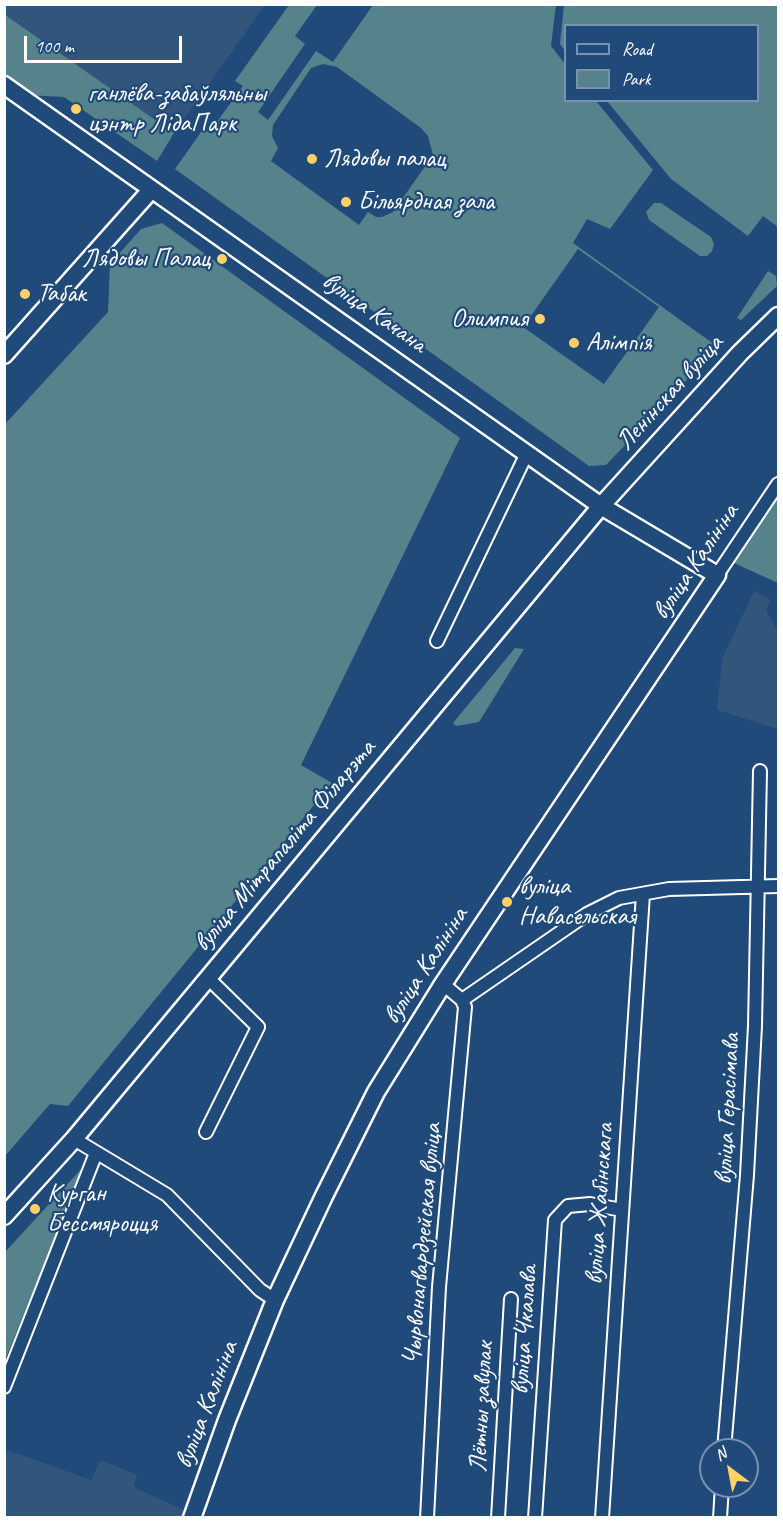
<!DOCTYPE html>
<html>
<head>
<meta charset="utf-8">
<style>
  body { margin:0 }
  #map { position:relative; width:783px; height:1522px; overflow:hidden; background:#1f4a7a; font-family:Caveat,sans-serif }
  canvas { display:block }
  .frame { position:absolute; inset:0; border:6px solid #fff; pointer-events:none }
  .legend { position:absolute; left:564px; top:24px; width:195px; height:78px; box-sizing:border-box; background:#1f4a7a; border:2px solid #7992af; margin:0; padding:8px 10px; list-style:none; font-size:18px; color:#fff }
  .legend li { display:flex; align-items:center; gap:12px; height:30px }
  .legend b { width:30px; border:2px solid #7992af }
  .north { position:absolute; left:699px; top:1438px; width:60px; height:60px; box-sizing:border-box; background:#1f4a7a; border:2px solid #7992af; border-radius:50%; rotate:328deg; font-size:16px; font-weight:700; line-height:24px; text-align:center; color:#fff }
  .north::after { content:''; display:block; margin:auto; width:21px; height:27px; background:#ffd166; clip-path:polygon(50% 0,100% 100%,50% 72%,0 100%) }
  .scale { position:absolute; left:24px; top:36px; width:158px; height:27px; box-sizing:border-box; border:3px solid #fff; border-top:0; padding-left:8px; font-size:18px; line-height:21px; white-space:nowrap; color:#fff; -webkit-text-stroke:4px #1f4a7a; paint-order:stroke }
</style>
</head>
<body>
<div id="map">
<canvas width="783" height="1522"></canvas>
<div class="frame"></div>
<ul class="legend">
<li><b style="height:8px;background:#1f4a7a"></b>Road</li>
<li><b style="height:16px;background:#56838b"></b>Park</li>
</ul>
<div class="north">N</div>
<div class="scale">100 m</div>
</div>
<script>
const ctx = document.querySelector('canvas').getContext('2d');
ctx.lineJoin = 'round';
function fillPath(path, color) { ctx.fillStyle = color; ctx.fill(path, 'evenodd'); }
const shape = rows => new Path2D(rows.map(r => 'M' + r).join(''));
function strokePath(path, color, width, dash) { ctx.strokeStyle = color; ctx.lineWidth = width; ctx.lineCap = dash ? 'butt' : 'round'; ctx.setLineDash(dash || []); ctx.stroke(path); }
function write(font, color, halo, rows, align = 'center') {
  ctx.font = font + ' Caveat,sans-serif'; ctx.lineWidth = 4.5; ctx.setLineDash([]); ctx.textBaseline = 'middle'; ctx.strokeStyle = halo; ctx.fillStyle = color; for (const [text, x, y, turn = 0] of rows) {
    ctx.save(); ctx.translate(x, y); ctx.rotate((+turn || 0) * Math.PI / 180); ctx.textAlign = isNaN(turn) ? turn : align; if (halo) ctx.strokeText(text, 0, 0); ctx.fillText(text, 0, 0); ctx.restore();
  }
}
const built = shape([
  [5,4,265,5,174,133,5,14],
  [754,591,771,600,766,611,778,631,778,729,717,710,722,659],
  [5,1449,91,1480,101,1460,137,1475,134,1487,184,1510,181,1518,5,1517]
]);
const green = shape([
  [289,5,317,5,295,36,305,44,258,112,268,120,316,51,333,62,373,5,556,5,551,46,565,64,566,100,596,101,653,170,610,229,587,219,573,243,718,347,606,465,589,466,175,169,204,128,211,130,243,86,235,81],
  [323,64,337,67,421,128,428,136,433,155,393,212,382,217,376,217,368,212,359,225,271,161,278,148,272,136,273,125,311,68],
  [578,249,659,307,604,384,523,327],
  [564,5,778,5,778,227,763,216,748,236,671,179,607,101,758,100,758,26,566,26,565,51,560,44],
  [4,14,174,133,157,161,64,97,26,95,5,78],
  [654,203,661,203,711,237,714,244,712,251,707,256,700,256,649,220,646,212],
  [162,223,460,438,301,765,332,783,68,1106,50,1104,5,1156,5,423,7,422,108,312,110,264,141,229],
  [768,271,776,276,777,286,741,320,737,318],
  [778,473,778,583,723,558],
  [515,648,524,649,479,722,456,726,453,723],
  [85,1165,5,1360,5,1252]
]);
const minor = shape([
  [717,575,778,484],
  [437,641,527,453],
  [462,1000,587,914,619,898,669,889,778,886],
  [206,1132,258,1027,208,978],
  [74,1139,167,1195,260,1290,275,1300],
  [4,1387,96,1153],
  [724,1450,747,1175,755,1026,760,771],
  [427,1518,439,1287,465,1007,462,1000,443,984],
  [498,1518,511,1299],
  [535,1518,555,1220,568,1206,590,1204,622,1210],
  [602,1518,643,894],
  [720,1518,722,1486]
]);
const secondary = shape([
  [4,85,601,506,717,575,443,984,376,1092,324,1196,275,1300,227,1420,192,1518],
  [4,355,151,190],
  [4,1216,74,1139,601,506,740,353,778,316]
]);
const markers = [
  [76,109,6,"#ffd166"],
  [312,159,6,"#ffd166"],
  [346,202,6,"#ffd166"],
  [222,259,6,"#ffd166"],
  [25,294,6,"#ffd166"],
  [540,319,6,"#ffd166"],
  [574,343,6,"#ffd166"],
  [507,902,6,"#ffd166"],
  [35,1209,6,"#ffd166"]
];
const poiNames = [
  ["ганлёва-забаўляльны",88,94],
  ["цэнтр ЛідаПарк",88,124],
  ["Лядовы палац",324,159],
  ["Більярдная зала",358,202],
  ["Лядовы Палац",210,259,"right"],
  ["Табак",37,294],
  ["Олимпия",528,319,"right"],
  ["Алімпія",586,343],
  ["вуліца",519,887],
  ["Навасельская",519,917],
  ["Курган",47,1194],
  ["Бессмяроцця",47,1224]
];
const streetNames = [
  ["вуліца Качана",374,313,35],
  ["Ленінская вуліца",670,393,-48],
  ["вуліца Калініна",696,562,-56],
  ["вуліца Мітрапаліта Філарэта",285,846,-50],
  ["вуліца Калініна",426,966,-57],
  ["вуліца Герасімава",728,1109,-87],
  ["вуліца Жабінскага",600,1204,-86],
  ["Чырвонагвардзейская вуліца",423,1244,-85],
  ["вуліца Чкалава",525,1330,-86],
  ["вуліца Калініна",207,1405,-69],
  ["Лётны завулак",482,1407,-87]
];
fillPath(built, '#32557b');
fillPath(green, '#56838b');
strokePath(minor, '#fff', 16);
strokePath(secondary, '#fff', 21);
strokePath(minor, '#1f4a7a', 12);
strokePath(secondary, '#1f4a7a', 16);
for (const [x, y, r, color] of markers) { const dot = new Path2D(); dot.arc(x, y, r, 0, 2 * Math.PI); ctx.fillStyle = color; ctx.fill(dot); strokePath(dot, '#1f4a7a', 2); }
write('26px', '#fff', '#1f4a7a', poiNames, 'left');
write('26px', '#fff', '#1f4a7a', streetNames);
</script>
</body>
</html>
